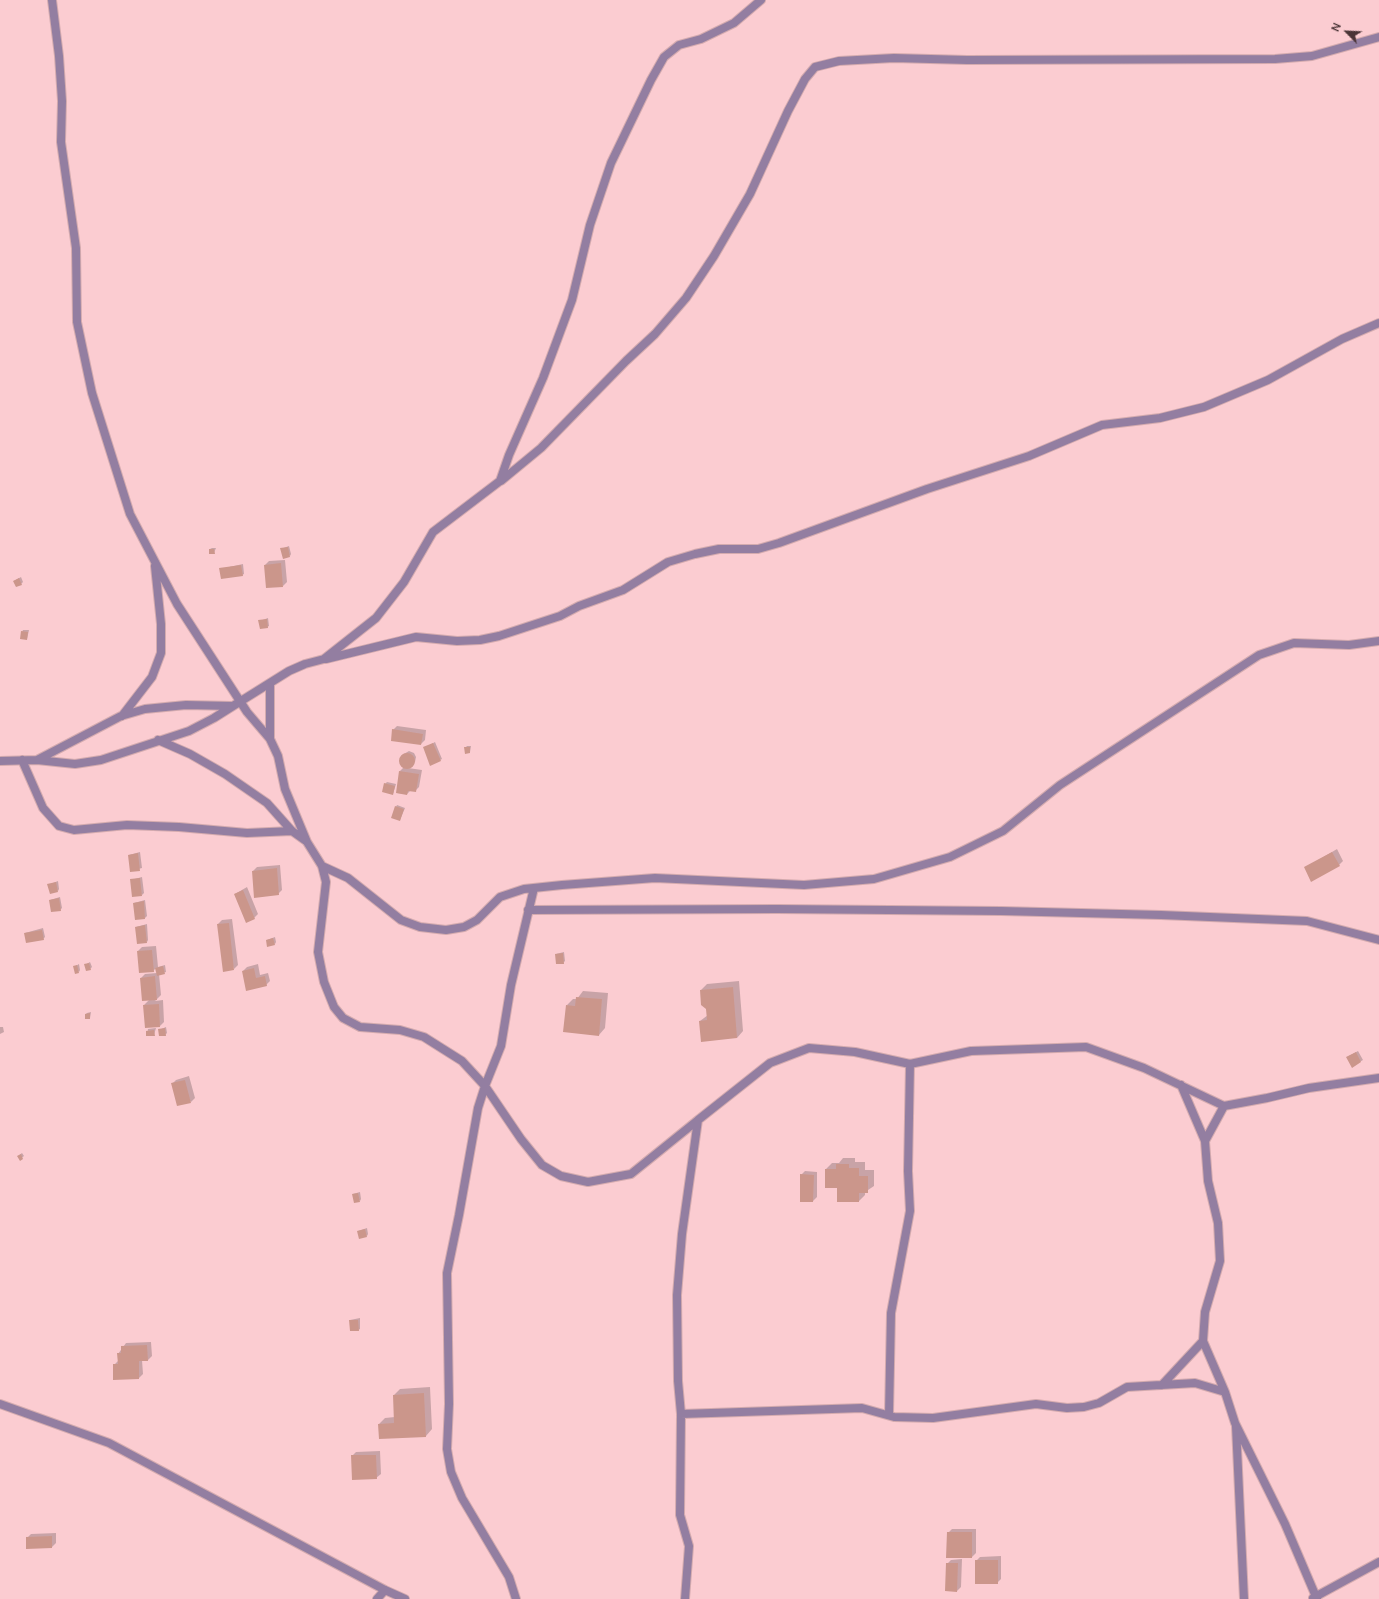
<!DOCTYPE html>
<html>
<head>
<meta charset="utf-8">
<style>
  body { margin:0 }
  #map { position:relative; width:1379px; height:1599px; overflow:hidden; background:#fbccd1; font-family:Manrope,sans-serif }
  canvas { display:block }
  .north { position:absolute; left:1327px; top:12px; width:40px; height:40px; -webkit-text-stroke:3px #fbccd1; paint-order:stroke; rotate:294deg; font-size:11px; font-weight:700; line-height:16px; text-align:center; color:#4a3436 }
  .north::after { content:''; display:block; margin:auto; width:14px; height:18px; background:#4a3436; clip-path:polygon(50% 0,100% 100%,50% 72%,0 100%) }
</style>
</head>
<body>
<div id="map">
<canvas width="1379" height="1599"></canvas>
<div class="north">N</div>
</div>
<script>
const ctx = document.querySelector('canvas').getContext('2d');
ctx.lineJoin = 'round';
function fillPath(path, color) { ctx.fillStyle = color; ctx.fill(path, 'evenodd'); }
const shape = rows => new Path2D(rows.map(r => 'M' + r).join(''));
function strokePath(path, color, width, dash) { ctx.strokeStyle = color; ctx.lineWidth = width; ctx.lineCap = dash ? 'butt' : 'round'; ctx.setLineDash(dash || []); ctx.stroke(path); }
const shadow = shape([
  [289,546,291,554,290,556,281,549],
  [212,548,216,548,214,553,210,549],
  [285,560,287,582,283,586,265,565,269,561],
  [243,564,244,574,242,575,220,569],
  [21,577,23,582,21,584,14,581],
  [268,618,269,626,267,627,260,621],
  [23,630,29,630,27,639,22,632],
  [397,726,426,730,425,740,421,744,393,730],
  [435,742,442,759,440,760,424,748],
  [467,746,471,746,470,752,465,748],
  [409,751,414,753,416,757,415,762,408,768,422,770,419,787,415,791,410,791,407,794,397,793,400,771,404,767,401,765,400,761,402,755],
  [387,782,396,784,393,794,385,784],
  [397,805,405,808,400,820,396,807],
  [1337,849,1343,861,1339,865,1305,868],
  [140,852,142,868,131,871,129,855],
  [280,865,282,890,278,894,253,871,257,867],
  [142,877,144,893,142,895,131,880],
  [58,881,59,889,58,891,48,885],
  [247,887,258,914,254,918,235,894],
  [60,897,62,908,60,910,50,900],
  [145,900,147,916,145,918,134,903],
  [232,919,238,965,234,969,218,924,222,920],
  [147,924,148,940,147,942,136,927],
  [43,928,45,937,43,939,25,933],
  [275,937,276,942,275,944,267,940],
  [156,946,158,967,165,965,166,972,159,974,161,995,155,1001,163,1000,164,1022,160,1026,144,1005,150,999,141,978,145,974,157,973,156,968,153,971,138,951,142,947],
  [564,952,565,961,563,963,556,954],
  [90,962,92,967,90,969,85,965],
  [79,964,80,970,79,972,74,967],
  [258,964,260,975,268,973,270,981,266,985,243,971,247,967],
  [739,981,743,1031,737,1038,700,1021,708,1015,701,990,707,984],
  [583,991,608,993,605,1028,599,1035,567,1005,573,999,577,999],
  [91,1012,90,1018,86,1014,87,1013],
  [0,1027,3,1027,4,1032,0,1034],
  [166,1027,167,1033,165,1035,159,1030],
  [156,1028,154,1035,147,1035,148,1029],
  [1358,1051,1363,1060,1352,1066,1349,1056],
  [189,1076,195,1098,191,1102,172,1084,176,1080],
  [22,1153,24,1156,20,1159,18,1156],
  [843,1158,855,1158,855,1162,865,1162,865,1170,874,1170,874,1186,865,1192,865,1195,859,1201,838,1187,826,1187,826,1169,832,1163,839,1163],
  [805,1171,817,1172,817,1197,813,1201,801,1175],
  [360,1192,361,1199,360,1201,353,1194],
  [367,1228,368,1234,367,1236,358,1231],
  [360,1318,360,1329,358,1330,350,1320],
  [151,1342,152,1356,148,1360,142,1360,143,1374,139,1378,114,1365,118,1361,118,1354,126,1343],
  [430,1387,432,1429,426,1436,379,1424,385,1418,395,1417,394,1395,400,1389],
  [380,1451,381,1474,376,1478,352,1456,356,1452],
  [952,1529,976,1529,976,1553,972,1557,947,1557,948,1533],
  [56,1533,56,1543,52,1547,27,1538,31,1534],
  [1001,1556,1001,1579,997,1583,976,1561,980,1557],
  [962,1559,961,1587,957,1591,947,1564,951,1560]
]);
const building = shape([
  [288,547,290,557,283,559,280,548],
  [209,549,214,549,215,554,209,554],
  [281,563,283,587,266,588,264,565],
  [241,565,243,576,221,579,219,568],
  [19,578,22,585,16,587,13,581],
  [267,619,268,628,260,629,258,620],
  [21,631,28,632,27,640,20,639],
  [392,729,423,734,421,745,391,741],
  [433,743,441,761,430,766,423,747],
  [464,747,470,747,470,753,465,754],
  '399 761a8 8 0 1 1 16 0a8 8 0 1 1-16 0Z',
  [399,771,419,774,416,792,408,791,407,795,396,793],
  [384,783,395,786,393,795,382,792],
  [395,806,404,809,400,821,391,818],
  [1332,852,1340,866,1311,882,1304,867],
  [138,853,140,871,130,872,128,855],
  [277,868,279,895,254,898,252,871],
  [140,878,142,896,132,897,130,879],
  [56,882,58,892,50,894,47,884],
  [243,890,255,919,246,923,234,894],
  [59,898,61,911,51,912,49,900],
  [144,901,145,919,135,920,133,903],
  [229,923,234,970,223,972,217,924],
  [145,925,147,943,137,944,135,927],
  [42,930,44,940,26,943,24,933],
  [273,938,275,945,267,947,266,940],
  [152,950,154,972,139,973,137,951],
  [563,953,564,964,556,964,555,954],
  [89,963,91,970,86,971,84,964],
  [77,965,79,973,75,974,73,966],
  [163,966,165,974,157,976,155,968],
  [254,968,256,978,265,976,267,986,246,991,242,971],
  [155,976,157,1000,142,1001,140,978],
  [733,987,737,1038,701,1042,699,1021,707,1020,706,1009,701,1005,700,990],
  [576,997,602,999,599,1036,563,1032,566,1005,575,1006],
  [159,1004,160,1027,145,1028,143,1005],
  [90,1013,90,1019,85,1019,85,1014],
  [165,1028,166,1036,159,1036,158,1029],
  [154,1030,155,1036,146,1036,146,1031],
  [1356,1052,1361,1062,1352,1068,1346,1057],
  [185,1080,191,1103,177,1106,171,1083],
  [21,1154,23,1159,20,1161,17,1156],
  [836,1164,849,1164,849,1168,859,1168,859,1176,868,1176,868,1193,859,1193,859,1202,837,1202,837,1188,825,1188,825,1169,836,1169],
  [800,1174,814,1175,813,1202,800,1202],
  [358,1193,360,1202,354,1203,352,1194],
  [365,1229,367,1237,359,1239,357,1231],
  [349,1320,358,1320,359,1331,350,1331],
  [147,1345,148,1361,139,1361,139,1379,113,1380,113,1364,118,1364,117,1353,121,1353,121,1346],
  [424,1393,426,1437,379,1439,378,1424,394,1423,393,1395],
  [351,1455,376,1455,377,1479,352,1480],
  [947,1532,972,1532,972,1558,946,1558],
  [52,1536,52,1548,26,1549,26,1537],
  [975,1560,998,1560,998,1584,975,1584],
  [946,1563,958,1563,957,1592,945,1591]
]);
const street = shape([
  [52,0,59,56,62,101,61,142,76,248,77,322,92,393,130,514,177,604,247,712,270,739,278,756,285,789,307,842,322,866,326,882,318,952,324,982,334,1007,343,1018,360,1027,400,1030,424,1037,462,1061,485,1086,478,1108,459,1215,447,1273,449,1404,447,1449,451,1472,462,1498,509,1577,516,1599],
  [501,481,541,448,626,361,655,334,686,298,714,256,750,194,788,111,805,79,815,67,839,61,894,58,967,60,1275,59,1312,56,1379,37],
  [326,659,416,637,457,641,480,640,499,636,560,616,579,606,623,590,668,562,695,554,719,549,758,549,779,543,927,489,1029,456,1102,425,1160,418,1204,407,1268,380,1342,339,1379,323],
  [122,716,152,677,161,653,161,624,155,566],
  [270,739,270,684],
  [158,740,190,754,225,774,267,803,292,831,306,841],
  [22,760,43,808,59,826,74,830,127,825,179,827,247,833,292,831],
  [37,760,75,764,101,760,189,731,214,718,233,706],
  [0,761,37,760,121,716,145,709,186,705,233,706,289,671,305,664,324,659,376,618,404,582,433,532,500,481,509,455,543,378,572,300,590,225,611,163,651,80,664,57,679,45,701,39,734,23,761,0],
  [322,866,348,878,401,920,420,927,446,930,464,927,477,920,500,897,524,889,562,885,655,878,804,885,874,879,950,857,1003,831,1060,785,1259,655,1294,643,1349,645,1379,641],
  [534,888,511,985,501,1046,485,1086,521,1139,542,1165,561,1176,588,1182,631,1174,698,1120,682,1234,677,1295,678,1381,681,1414,680,1515,689,1546,685,1599],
  [528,910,777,909,1001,911,1161,915,1307,921,1379,940],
  [1181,1085,1205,1141],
  [1224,1106,1205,1141,1208,1181,1218,1223,1220,1261,1205,1312,1203,1341,1225,1392],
  [698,1120,770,1063,809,1048,855,1052,910,1064,971,1051,1086,1047,1144,1068,1224,1106,1267,1098,1309,1088,1379,1078],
  [1162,1385,1203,1341],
  [0,1404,109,1443,385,1590,405,1599],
  [681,1414,862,1408,894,1417,933,1418,1036,1404,1067,1408,1084,1407,1099,1403,1127,1387,1195,1383,1225,1392,1235,1423,1285,1524,1317,1599],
  [889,1415,891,1313,910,1211,908,1171,910,1064],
  [1236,1426,1244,1599],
  [1313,1598,1379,1562],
  [377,1599,385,1590]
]);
fillPath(shadow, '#0003');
fillPath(building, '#cb968b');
strokePath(street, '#d4abaf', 10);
strokePath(street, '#937ea1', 8);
</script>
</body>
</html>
